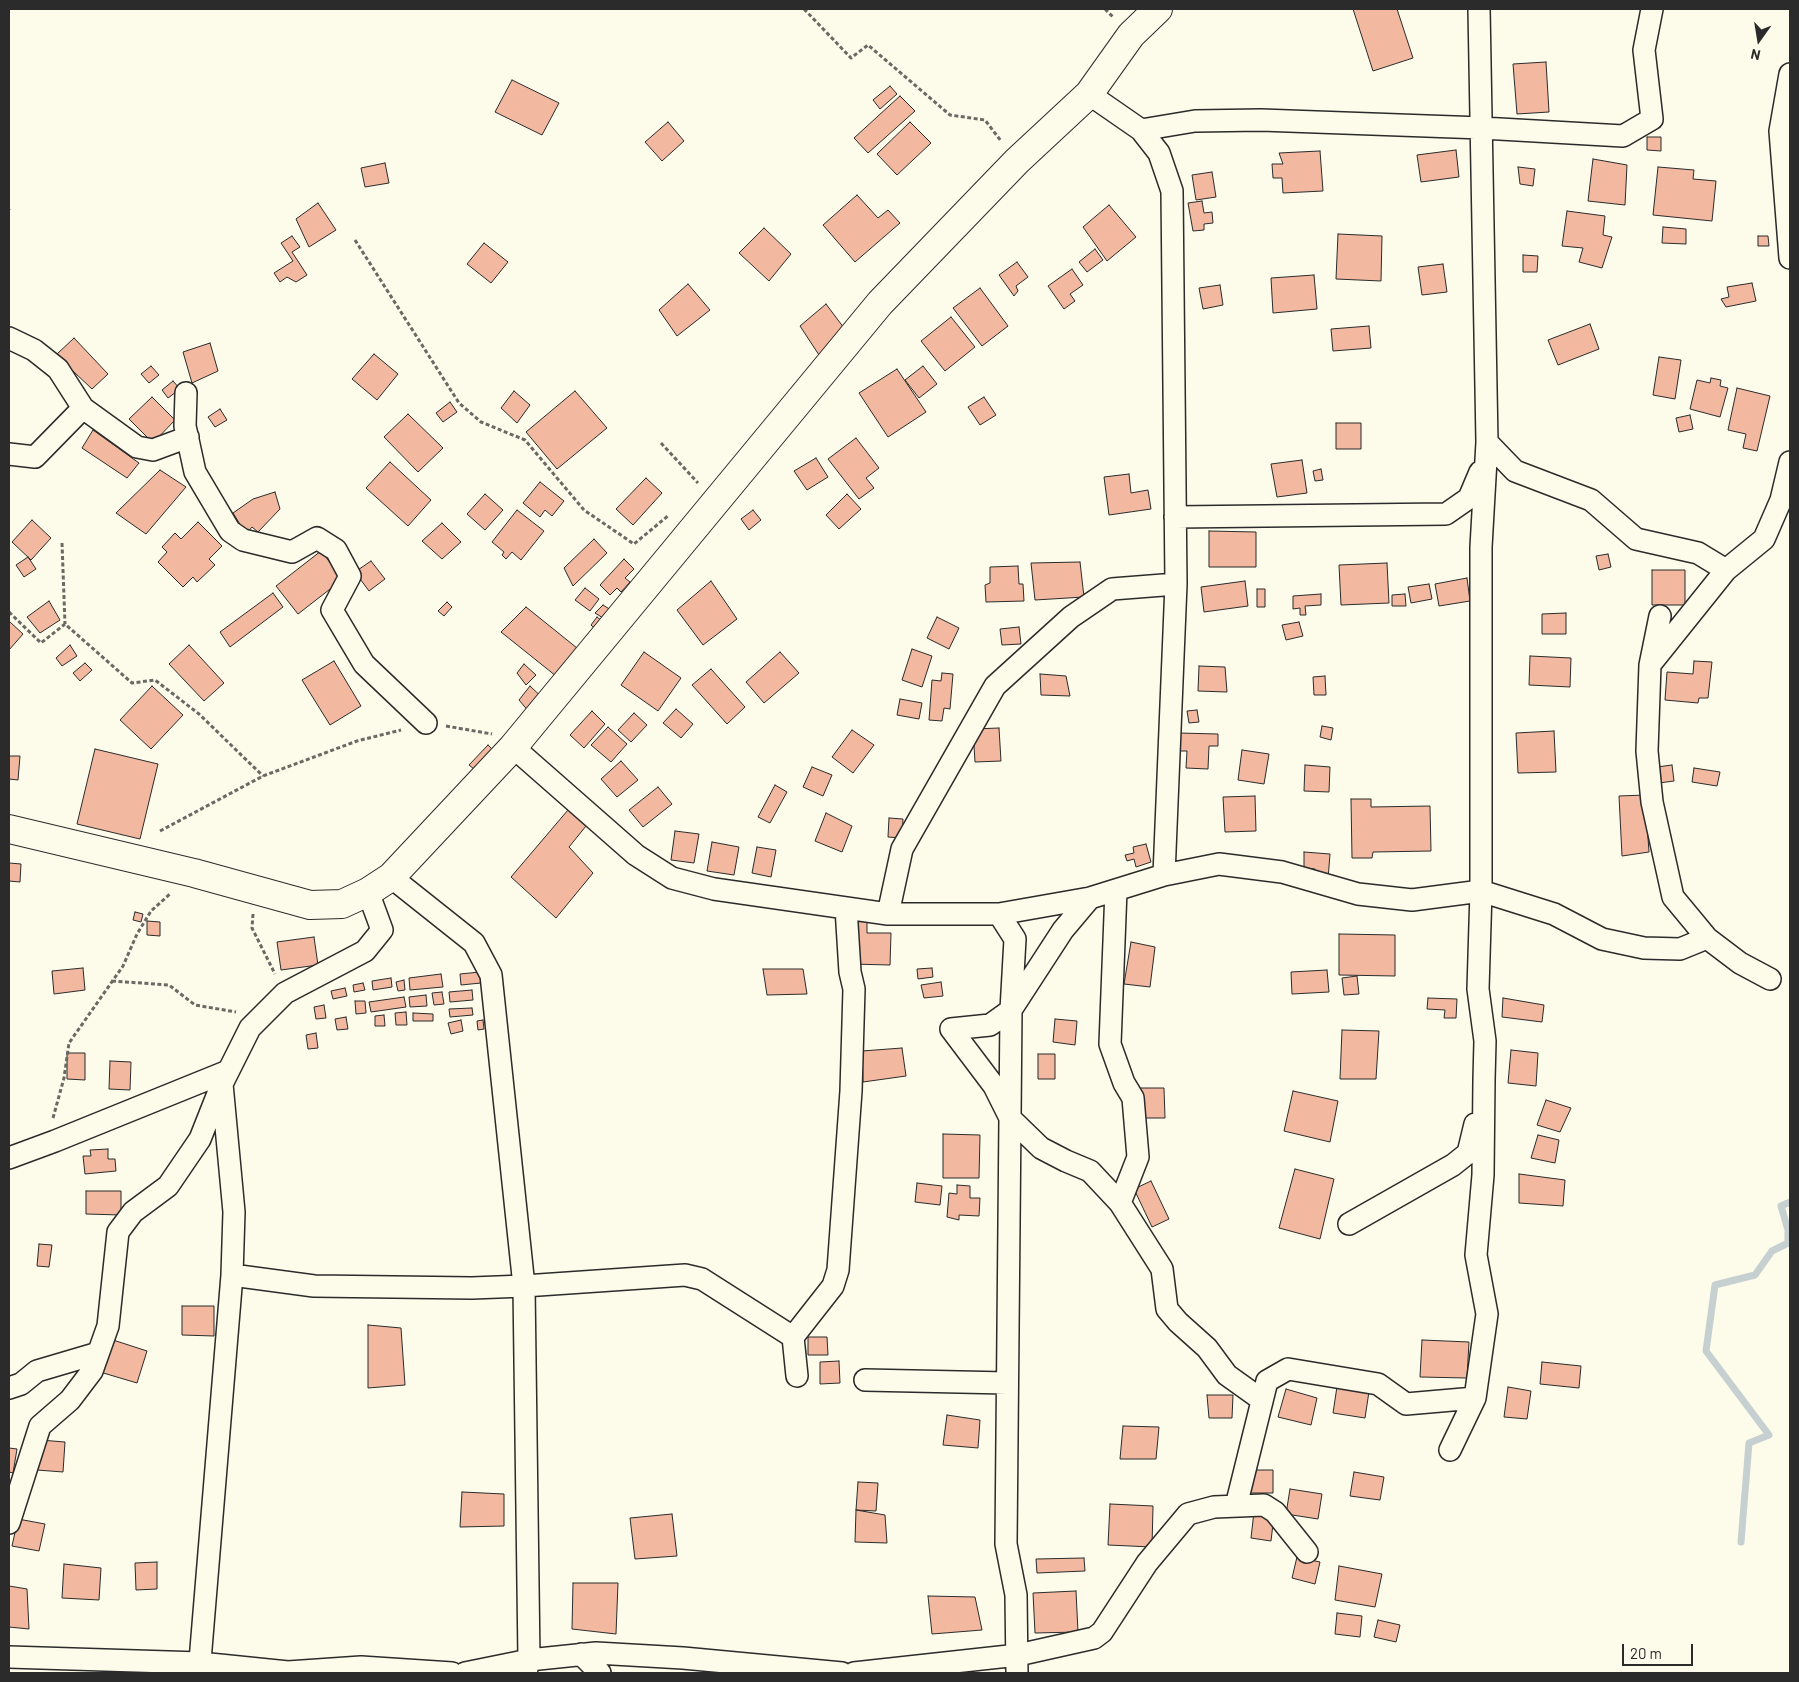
<!DOCTYPE html>
<html>
<head>
<meta charset="utf-8">
<style>
  body { margin:0 }
  #map { position:relative; width:1799px; height:1682px; overflow:hidden; background:#fdfbea; font-family:Barlow,sans-serif }
  canvas { display:block }
  .frame { position:absolute; inset:0; border:10px solid #2b2b2b; pointer-events:none }
  .north { position:absolute; left:1734px; top:15px; width:50px; height:50px; -webkit-text-stroke:4px #fdfbea; paint-order:stroke; rotate:193deg; font-size:14px; font-weight:700; line-height:20px; text-align:center; color:#2b2b2b }
  .north::after { content:''; display:block; margin:auto; width:18px; height:22px; background:#2b2b2b; clip-path:polygon(50% 0,100% 100%,50% 72%,0 100%) }
  .scale { position:absolute; left:1622px; top:1644px; width:71px; height:22px; box-sizing:border-box; border:2px solid #2b2b2b; border-top:0; padding-left:6px; font-size:15px; line-height:18px; white-space:nowrap; color:#2b2b2b; -webkit-text-stroke:4px #fdfbea; paint-order:stroke }
</style>
</head>
<body>
<div id="map">
<canvas width="1799" height="1682"></canvas>
<div class="frame"></div>
<div class="north">N</div>
<div class="scale">20 m</div>
</div>
<script>
const ctx = document.querySelector('canvas').getContext('2d');
ctx.lineJoin = 'round';
const shape = rows => new Path2D(rows.map(r => 'M' + r).join(''));
function strokePath(path, color, width, dash) { ctx.strokeStyle = color; ctx.lineWidth = width; ctx.lineCap = dash ? 'butt' : 'round'; ctx.setLineDash(dash || []); ctx.stroke(path); }
function fillPath(path, color) { ctx.fillStyle = color; ctx.fill(path, 'evenodd'); }
const stream = shape([
  [1741,1542,1749,1443,1769,1435,1706,1351,1715,1285,1755,1275,1772,1251,1788,1243,1788,1230,1781,1206,1790,1202]
]);
const building = shape([
  [1353,9,1397,9,1413,58,1373,71,1353,9],
  [1546,62,1549,112,1517,114,1513,64,1546,62],
  [512,80,559,103,542,135,495,112,512,80],
  [890,86,897,94,880,109,873,100,890,86],
  [900,96,915,111,868,153,854,138,900,96],
  [668,122,684,141,662,161,645,142,668,122],
  [910,122,931,143,897,175,877,154,910,122],
  [1647,137,1661,137,1661,151,1647,150,1647,137],
  [1456,150,1459,177,1421,182,1417,155,1456,150],
  [1320,151,1323,191,1283,193,1282,178,1273,178,1272,164,1283,164,1279,153,1320,151],
  [1593,159,1627,165,1625,205,1588,201,1593,159],
  [385,163,389,183,365,187,361,168,385,163],
  [1518,167,1535,169,1533,186,1520,184,1518,167],
  [1658,167,1694,170,1693,179,1716,181,1712,221,1653,215,1658,167],
  [1212,172,1216,197,1196,200,1192,175,1212,172],
  [857,195,878,218,888,210,900,223,855,262,823,225,857,195],
  [1202,201,1204,213,1212,212,1213,223,1204,224,1204,230,1193,231,1188,203,1202,201],
  [318,203,336,230,309,247,296,219,318,203],
  [1109,205,1136,237,1107,261,1083,227,1109,205],
  [1567,211,1605,216,1603,235,1612,237,1602,268,1579,262,1583,248,1562,246,1567,211],
  [1663,227,1686,229,1686,244,1662,243,1663,227],
  [764,228,791,254,769,281,739,253,764,228],
  [1338,234,1382,236,1381,281,1336,279,1338,234],
  [292,236,300,247,292,252,307,275,296,282,287,277,280,282,274,273,293,261,281,243,292,236],
  [1758,236,1768,236,1769,246,1758,246,1758,236],
  [484,243,508,262,491,283,467,264,484,243],
  [1095,249,1103,260,1087,272,1079,262,1095,249],
  [1523,255,1538,256,1537,272,1523,272,1523,255],
  [1017,262,1028,277,1016,286,1018,291,1014,296,999,275,1017,262],
  [1443,264,1447,292,1422,295,1418,267,1443,264],
  [1072,269,1083,285,1070,294,1075,301,1064,309,1048,286,1072,269],
  [1314,275,1317,309,1273,313,1271,278,1314,275],
  [1752,283,1756,301,1726,307,1721,299,1729,297,1727,287,1752,283],
  [688,284,710,310,677,336,659,310,688,284],
  [1220,285,1223,305,1203,309,1199,288,1220,285],
  [980,288,1008,326,982,346,953,308,980,288],
  [826,304,847,332,819,355,800,326,826,304],
  [951,317,975,347,945,371,921,341,951,317],
  [1590,324,1599,349,1558,365,1548,340,1590,324],
  [1369,326,1371,348,1333,351,1331,329,1369,326],
  [74,338,108,374,92,389,56,355,74,338],
  [210,343,218,371,192,383,183,352,210,343],
  [374,354,398,374,377,400,352,379,374,354],
  [1659,357,1681,360,1675,399,1653,395,1659,357],
  [151,366,159,375,149,383,141,374,151,366],
  [923,366,937,384,919,398,905,380,923,366],
  [897,369,926,412,888,437,859,393,897,369],
  [1711,378,1721,380,1720,386,1728,388,1720,417,1690,409,1697,380,1710,383,1711,378],
  [173,381,180,389,168,398,162,390,173,381],
  [1737,388,1770,396,1757,451,1743,448,1746,434,1728,430,1737,388],
  [514,391,530,405,517,423,501,408,514,391],
  [575,391,607,428,557,469,526,432,575,391],
  [152,397,175,420,153,443,129,419,152,397],
  [984,397,996,415,980,425,968,407,984,397],
  [450,402,457,412,443,422,436,413,450,402],
  [220,409,227,420,215,427,208,417,220,409],
  [408,414,443,448,418,472,384,437,408,414],
  [1690,415,1693,429,1679,432,1676,418,1690,415],
  [1336,423,1361,423,1361,449,1336,449,1336,423],
  [93,430,139,463,127,478,82,448,93,430],
  [856,438,879,468,866,478,874,488,859,499,828,459,856,438],
  [816,458,828,477,807,490,794,471,816,458],
  [1302,460,1307,493,1277,497,1271,464,1302,460],
  [390,462,431,500,408,526,366,488,390,462],
  [1321,469,1323,480,1315,481,1313,471,1321,469],
  [160,470,186,487,146,534,116,513,160,470],
  [1129,474,1131,493,1148,490,1151,509,1109,515,1104,477,1129,474],
  [646,478,662,493,633,525,616,509,646,478],
  [540,482,564,501,552,516,545,510,540,517,523,503,540,482],
  [275,492,280,509,258,532,252,527,246,534,233,513,253,499,275,492],
  [485,494,503,510,485,530,467,514,485,494],
  [847,494,861,509,839,529,826,515,847,494],
  [517,510,544,531,521,560,512,552,506,559,502,555,504,552,492,542,517,510],
  [753,510,761,520,749,530,741,519,753,510],
  [32,520,51,538,31,560,12,542,32,520],
  [198,522,222,546,209,559,215,565,197,582,193,577,183,587,158,562,167,552,162,547,175,533,181,539,198,522],
  [442,523,461,542,442,559,422,541,442,523],
  [1209,531,1256,532,1256,567,1209,567,1209,531],
  [594,539,607,553,573,586,564,568,594,539],
  [321,551,343,579,298,614,276,586,321,551],
  [1608,554,1611,567,1599,570,1596,556,1608,554],
  [28,557,36,569,24,577,16,565,28,557],
  [624,559,634,569,625,578,630,582,621,592,617,588,610,595,600,585,624,559],
  [371,561,385,579,369,591,355,572,371,561],
  [1080,562,1084,597,1035,600,1031,563,1080,562],
  [1387,563,1389,603,1341,605,1339,565,1387,563],
  [1018,566,1019,584,1023,584,1024,601,986,602,985,585,990,583,990,567,1018,566],
  [1652,570,1685,570,1685,605,1652,605,1652,570],
  [1467,578,1470,601,1439,606,1435,584,1467,578],
  [711,581,737,619,703,645,677,610,711,581],
  [1245,581,1248,606,1204,612,1201,587,1245,581],
  [1429,584,1432,599,1411,603,1408,587,1429,584],
  [585,588,599,599,590,611,575,600,585,588],
  [1257,589,1265,589,1265,607,1257,607,1257,589],
  [273,593,283,607,230,647,220,632,273,593],
  [1321,594,1321,605,1305,606,1306,615,1300,615,1300,608,1293,609,1293,596,1321,594],
  [1405,594,1406,606,1392,606,1392,595,1405,594],
  [49,601,60,620,40,633,27,617,49,601],
  [447,602,452,607,444,616,438,611,447,602],
  [603,605,619,615,611,623,595,613,603,605],
  [526,607,577,648,556,676,501,632,526,607],
  [1566,613,1566,634,1542,634,1542,614,1566,613],
  [597,617,608,626,601,634,591,625,597,617],
  [937,617,959,628,949,649,927,638,937,617],
  [9,621,23,634,9,650,9,621],
  [1299,622,1303,636,1286,640,1282,625,1299,622],
  [1019,627,1021,644,1002,645,1000,629,1019,627],
  [70,645,77,656,62,666,56,658,70,645],
  [189,645,224,683,204,701,169,664,189,645],
  [912,649,932,656,922,687,902,680,912,649],
  [644,652,681,678,658,711,621,685,644,652],
  [780,652,799,673,764,703,746,682,780,652],
  [1530,656,1571,658,1570,687,1529,685,1530,656],
  [334,661,361,706,330,725,302,680,334,661],
  [1694,661,1712,662,1708,698,1699,698,1698,703,1665,700,1667,672,1693,674,1694,661],
  [85,663,92,670,80,681,73,673,85,663],
  [524,664,536,675,526,685,517,673,524,664],
  [1199,666,1225,667,1227,692,1198,691,1199,666],
  [711,669,745,707,727,724,692,685,711,669],
  [942,673,953,674,950,709,944,708,942,721,929,720,932,680,941,681,942,673],
  [1040,674,1066,676,1070,696,1041,695,1040,674],
  [1325,676,1326,695,1314,695,1313,677,1325,676],
  [152,686,183,715,151,749,120,720,152,686],
  [530,686,549,704,535,719,519,700,530,686],
  [900,699,922,703,919,719,897,715,900,699],
  [676,709,693,724,681,738,663,723,676,709],
  [1197,710,1199,722,1189,723,1187,711,1197,710],
  [592,711,605,724,584,748,570,735,592,711],
  [634,713,647,725,631,742,618,730,634,713],
  [1322,726,1333,728,1331,740,1320,737,1322,726],
  [608,727,627,744,611,762,591,745,608,727],
  [999,728,1001,761,975,762,973,729,999,728],
  [852,730,874,745,853,773,832,757,852,730],
  [1554,731,1556,772,1518,773,1516,733,1554,731],
  [1178,733,1218,734,1218,746,1209,746,1208,769,1186,768,1187,751,1178,751,1178,733],
  [488,745,497,754,480,774,469,765,488,745],
  [95,749,158,764,140,839,77,824,95,749],
  [1242,750,1269,754,1264,784,1238,780,1242,750],
  [9,756,20,756,18,780,9,779,9,756],
  [621,761,638,780,617,797,601,779,621,761],
  [1305,765,1330,767,1329,792,1304,791,1305,765],
  [1672,765,1674,781,1659,783,1657,767,1672,765],
  [812,767,832,775,823,796,803,787,812,767],
  [1694,768,1720,772,1717,786,1692,782,1694,768],
  [775,785,787,792,770,823,758,817,775,785],
  [658,787,672,804,643,827,629,810,658,787],
  [1645,795,1649,852,1622,856,1619,796,1645,795],
  [1255,796,1256,831,1225,832,1223,797,1255,796],
  [1351,799,1371,799,1371,807,1430,806,1431,851,1373,852,1372,858,1352,858,1351,799],
  [568,810,586,826,569,847,593,873,556,918,511,877,568,810],
  [826,813,852,826,842,852,815,841,826,813],
  [889,818,903,819,902,838,888,837,889,818],
  [675,831,699,834,694,863,671,860,675,831],
  [712,842,739,847,734,875,707,871,712,842],
  [1146,844,1151,862,1136,867,1134,859,1127,861,1125,855,1134,853,1133,847,1146,844],
  [757,847,776,850,771,877,752,873,757,847],
  [1304,852,1330,854,1328,879,1315,878,1315,869,1304,868,1304,852],
  [9,863,21,864,20,882,9,881,9,863],
  [135,912,143,914,141,922,133,920,135,912],
  [850,918,867,918,867,933,891,933,890,965,850,964,850,918],
  [147,921,160,922,160,936,147,935,147,921],
  [1339,934,1395,935,1395,976,1339,975,1339,934],
  [314,937,318,965,281,970,277,942,314,937],
  [1131,942,1155,947,1150,987,1124,984,1131,942],
  [83,968,85,990,54,994,52,971,83,968],
  [932,968,933,977,918,979,917,969,932,968],
  [763,969,803,969,807,994,767,995,763,969],
  [1327,970,1329,992,1292,994,1291,972,1327,970],
  [480,972,481,983,461,985,460,974,480,972],
  [441,974,443,987,410,990,409,978,441,974],
  [1357,976,1359,994,1344,995,1342,978,1357,976],
  [391,978,392,987,373,990,372,981,391,978],
  [404,980,405,990,398,991,396,982,404,980],
  [941,982,943,996,924,998,921,985,941,982],
  [363,983,365,990,354,992,353,985,363,983],
  [345,988,347,996,333,999,331,991,345,988],
  [472,990,473,1000,450,1002,449,992,472,990],
  [442,992,444,1004,434,1005,432,993,442,992],
  [426,995,427,1006,410,1007,409,997,426,995],
  [404,997,406,1007,371,1012,369,1002,404,997],
  [1428,998,1457,999,1456,1018,1444,1018,1445,1010,1427,1009,1428,998],
  [1503,998,1544,1005,1542,1022,1502,1017,1503,998],
  [355,1001,365,1001,366,1013,356,1014,355,1001],
  [324,1005,326,1018,316,1019,314,1007,324,1005],
  [472,1008,473,1015,450,1017,449,1009,472,1008],
  [406,1012,407,1025,396,1025,395,1013,406,1012],
  [413,1013,433,1014,433,1021,413,1021,413,1013],
  [384,1015,385,1026,375,1026,375,1016,384,1015],
  [346,1017,348,1029,337,1030,335,1019,346,1017],
  [1055,1019,1077,1021,1075,1045,1053,1042,1055,1019],
  [461,1020,463,1031,451,1034,448,1023,461,1020],
  [483,1020,484,1029,478,1030,477,1021,483,1020],
  [1342,1030,1379,1031,1376,1079,1340,1079,1342,1030],
  [316,1033,318,1048,308,1049,306,1035,316,1033],
  [902,1048,906,1076,863,1082,862,1051,902,1048],
  [1511,1050,1538,1053,1536,1086,1508,1083,1511,1050],
  [67,1053,85,1053,85,1080,67,1079,67,1053],
  [1038,1054,1055,1054,1055,1079,1038,1079,1038,1054],
  [110,1061,131,1062,130,1090,109,1089,110,1061],
  [1137,1088,1164,1088,1165,1118,1138,1118,1137,1088],
  [1293,1091,1338,1101,1330,1142,1284,1131,1293,1091],
  [1546,1100,1571,1108,1560,1132,1537,1125,1546,1100],
  [943,1134,980,1135,979,1178,943,1178,943,1134],
  [1538,1135,1559,1140,1555,1163,1531,1158,1538,1135],
  [108,1149,108,1159,115,1159,116,1171,85,1174,83,1156,91,1156,90,1150,108,1149],
  [1295,1169,1334,1179,1320,1239,1279,1228,1295,1169],
  [1519,1174,1565,1180,1563,1206,1519,1203,1519,1174],
  [1151,1181,1169,1219,1152,1227,1134,1189,1151,1181],
  [917,1183,942,1186,940,1205,915,1202,917,1183],
  [957,1185,970,1186,970,1198,980,1198,979,1216,959,1215,959,1220,947,1217,949,1193,957,1194,957,1185],
  [86,1191,121,1191,121,1215,86,1214,86,1191],
  [39,1244,52,1245,49,1267,37,1266,39,1244],
  [182,1306,214,1306,214,1336,182,1335,182,1306],
  [368,1325,401,1328,405,1385,368,1388,368,1325],
  [808,1337,827,1337,828,1355,808,1355,808,1337],
  [110,1339,147,1351,137,1383,100,1372,110,1339],
  [1422,1340,1469,1342,1467,1378,1420,1377,1422,1340],
  [839,1361,840,1383,820,1384,820,1362,839,1361],
  [1542,1362,1581,1366,1579,1388,1540,1384,1542,1362],
  [1338,1380,1370,1385,1365,1418,1333,1413,1338,1380],
  [1508,1387,1531,1391,1527,1419,1504,1417,1508,1387],
  [1286,1389,1317,1398,1311,1425,1278,1417,1286,1389],
  [1207,1395,1233,1395,1232,1418,1209,1418,1207,1395],
  [947,1415,980,1420,978,1448,943,1445,947,1415],
  [1123,1426,1159,1427,1156,1459,1120,1459,1123,1426],
  [40,1440,65,1442,63,1472,37,1470,40,1440],
  [9,1448,17,1449,13,1473,9,1472,9,1448],
  [1246,1470,1273,1470,1273,1493,1247,1493,1246,1470],
  [1354,1472,1384,1477,1380,1500,1350,1496,1354,1472],
  [858,1482,878,1483,876,1511,856,1510,858,1482],
  [1290,1489,1322,1494,1318,1519,1286,1514,1290,1489],
  [462,1492,504,1494,504,1526,460,1527,462,1492],
  [1110,1504,1153,1506,1152,1547,1108,1545,1110,1504],
  [856,1510,885,1515,887,1543,855,1542,856,1510],
  [1254,1512,1274,1515,1271,1541,1251,1538,1254,1512],
  [672,1514,677,1556,635,1559,630,1518,672,1514],
  [18,1519,45,1524,39,1551,12,1546,18,1519],
  [1297,1557,1320,1562,1315,1584,1292,1578,1297,1557],
  [1084,1558,1085,1571,1037,1573,1036,1559,1084,1558],
  [157,1562,157,1589,136,1590,135,1563,157,1562],
  [64,1564,101,1568,99,1600,62,1598,64,1564],
  [1339,1566,1382,1574,1375,1607,1335,1600,1339,1566],
  [573,1583,618,1583,616,1634,572,1629,573,1583],
  [9,1586,27,1589,29,1629,9,1627,9,1586],
  [1076,1591,1078,1632,1035,1633,1033,1593,1076,1591],
  [928,1596,975,1597,982,1630,932,1634,928,1596],
  [1337,1613,1362,1616,1360,1637,1335,1634,1337,1613],
  [1378,1620,1400,1625,1396,1642,1374,1637,1378,1620]
]);
const path = shape([
  [804,9,851,58,868,45,950,115,985,120,1001,141],
  [1105,9,1113,17],
  [9,209,9,210],
  [355,240,459,403,481,422,525,440,584,510,634,544,669,515],
  [661,443,698,483],
  [62,543,65,624],
  [9,612,41,643,65,624,132,683,155,680,199,714,263,776],
  [446,726,492,734],
  [160,831,263,776,357,741,401,730],
  [253,914,252,928,275,974],
  [112,981,169,985,195,1005,236,1012],
  [53,1118,64,1078,69,1043,123,966,137,934,151,911,170,894]
]);
const street = shape([
  [1790,74,1780,131,1790,258],
  [1089,94,1141,130,1159,153,1172,191,1176,584,1164,875],
  [1141,130,1195,121,1261,120,1482,128,1623,136,1652,119,1644,50,1652,9],
  [9,338,34,350,58,369,83,408,137,447,153,450,188,437],
  [186,393,185,426,195,472,230,531,243,540,292,552,317,538,336,550,350,576,332,610,364,664,426,723],
  [1487,442,1515,471,1591,500,1636,539,1698,553,1726,570],
  [9,454,35,457,83,408],
  [1175,517,1446,514,1469,498,1480,472],
  [1660,616,1650,665,1647,751,1652,802,1673,897,1707,938,1740,963,1770,979],
  [1653,661,1726,570,1764,539,1781,500,1790,462],
  [513,747,636,855,672,878,714,889,888,914,999,914,1090,898,1164,875,1219,864,1282,872,1358,894,1412,900,1481,891,1554,914,1602,939,1644,948,1680,949,1707,938],
  [391,877,474,943,491,975,524,1286,529,1660,526,1673],
  [1116,890,1110,1044,1124,1083,1133,1098,1138,1157,1120,1203],
  [888,914,902,849,995,686,1071,617,1112,589,1176,584],
  [999,914,1015,939,1011,1010,1006,1544,1016,1595,1017,1673],
  [951,1029,994,1086,1010,1118,1041,1148,1066,1161,1090,1171,1120,1203,1162,1269,1167,1309,1178,1322,1207,1348,1227,1375,1262,1400],
  [951,1029,990,1025,1011,1010,1063,930,1090,898],
  [9,1158,55,1141,228,1071],
  [1349,1224,1453,1165,1468,1153,1475,1124],
  [232,1275,314,1286,472,1288,524,1286,685,1275,702,1279,793,1337,797,1376],
  [793,1337,833,1286,838,1270,851,1091,854,989,850,972,846,908],
  [865,1380,1007,1383],
  [9,1388,21,1384,37,1371,98,1353],
  [1450,1450,1475,1398,1487,1314,1476,1255,1483,1175,1484,1080,1485,1041,1478,989,1481,891,1481,547,1487,442,1479,9],
  [1236,1506,1267,1381,1288,1369,1378,1384,1406,1404,1475,1398],
  [9,1523,40,1426,70,1400,92,1371,108,1326,118,1232,133,1212,168,1186,200,1139,221,1086],
  [581,1654,600,1673],
  [9,1657,200,1663,288,1672,361,1667,452,1673],
  [199,1673,232,1275,234,1212,222,1084,250,1028,285,993,365,951,382,930,368,892],
  [465,1673,529,1660,596,1653,683,1658,842,1673],
  [854,1673,1018,1655,1094,1638,1102,1632,1147,1563,1188,1514,1214,1507,1264,1505,1275,1512,1307,1552]
]);
const secondary = shape([
  [9,829,194,873,310,905,342,904,368,892,391,877,513,747,880,303,1017,161,1089,94,1131,35,1158,9]
]);
strokePath(stream, '#c7d0d0', 7);
fillPath(building, '#f2b8a0');
strokePath(building, '#2b2b2b', 1);
strokePath(street, '#2b2b2b', 24);
strokePath(secondary, '#2b2b2b', 30);
strokePath(path, '#6a6964', 3, [4, 2.5]);
strokePath(street, '#fdfbea', 21);
strokePath(secondary, '#fdfbea', 28);
</script>
</body>
</html>
